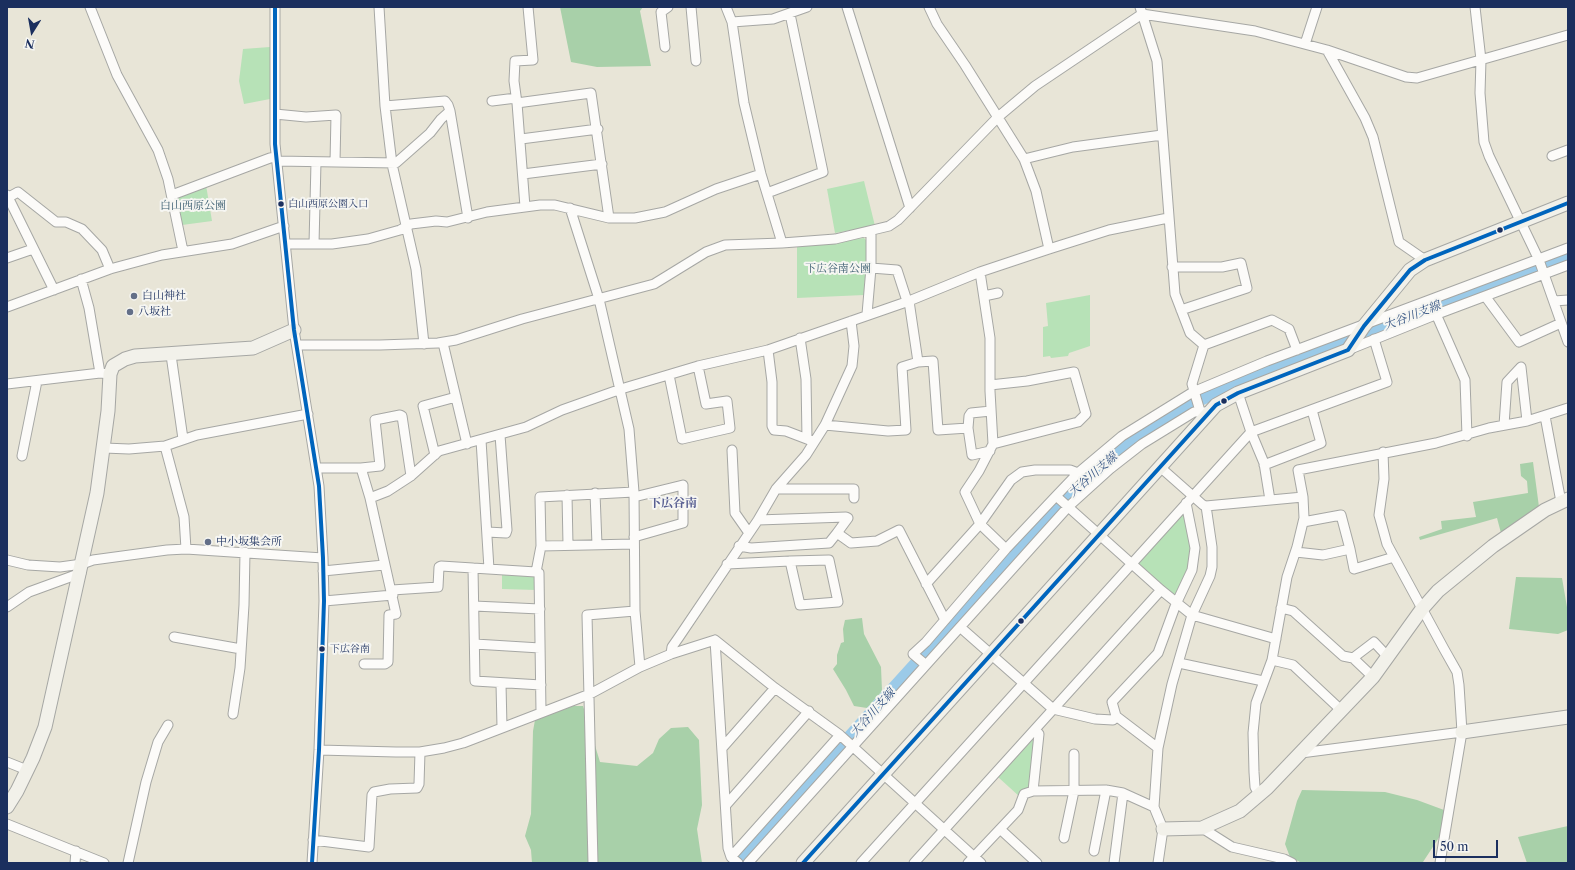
<!DOCTYPE html>
<html>
<head>
<meta charset="utf-8">
<style>
  body { margin:0 }
  #map { position:relative; width:1575px; height:870px; overflow:hidden; background:#e8e5d7; font-family:"Libre Caslon Text",serif }
  canvas { display:block }
  .frame { position:absolute; inset:0; border:8px solid #1b2f5e; pointer-events:none }
  .north { position:absolute; left:12px; top:12px; width:40px; height:40px; -webkit-text-stroke:3px #f6f6f2; paint-order:stroke; rotate:191deg; font-size:11px; font-weight:700; line-height:16px; text-align:center; color:#1b2f5e }
  .north::after { content:''; display:block; margin:auto; width:14px; height:18px; background:#1b2f5e; clip-path:polygon(50% 0,100% 100%,50% 72%,0 100%) }
  .scale { position:absolute; left:1433px; top:840px; width:65px; height:18px; box-sizing:border-box; border:2px solid #1b2f5e; border-top:0; padding-left:5px; font-size:12px; line-height:14px; white-space:nowrap; color:#1b2f5e; -webkit-text-stroke:3px #f6f6f2; paint-order:stroke }
</style>
</head>
<body>
<div id="map">
<canvas width="1575" height="870"></canvas>
<div class="frame"></div>
<div class="north">N</div>
<div class="scale">50 m</div>
</div>
<script>
const ctx = document.querySelector('canvas').getContext('2d');
ctx.lineJoin = 'round';
function fillPath(path, color) { ctx.fillStyle = color; ctx.fill(path, 'evenodd'); }
const shape = rows => new Path2D(rows.map(r => 'M' + r).join(''));
function strokePath(path, color, width, dash) { ctx.strokeStyle = color; ctx.lineWidth = width; ctx.lineCap = dash ? 'butt' : 'round'; ctx.setLineDash(dash || []); ctx.stroke(path); }
function write(font, color, halo, rows, align = 'center') {
  ctx.font = font + ' "Libre Caslon Text","Noto Serif JP",serif'; ctx.lineWidth = 4; ctx.setLineDash([]); ctx.textBaseline = 'middle'; ctx.strokeStyle = halo; ctx.fillStyle = color; for (const [text, x, y, turn = 0] of rows) {
    ctx.save(); ctx.translate(x, y); ctx.rotate((+turn || 0) * Math.PI / 180); ctx.textAlign = isNaN(turn) ? turn : align; if (halo) ctx.strokeText(text, 0, 0); ctx.fillText(text, 0, 0); ctx.restore();
  }
}
const green = shape([
  [270,47,270,99,244,104,239,81,243,49],
  [864,181,875,226,835,233,827,189],
  [206,185,212,221,182,225,176,195],
  [864,238,867,241,864,295,797,298,797,247],
  [1090,295,1090,346,1069,353,1068,356,1051,358,1050,356,1043,357,1043,327,1048,326,1046,303],
  [1182,512,1186,513,1193,547,1190,570,1175,596,1136,561],
  [502,575,536,576,536,590,502,589],
  [1035,737,1030,788,1020,797,998,777]
]);
const forest = shape([
  [560,7,643,7,640,11,651,66,597,67,571,62],
  [1533,462,1539,507,1501,533,1497,518,1420,540,1419,537,1442,529,1441,521,1476,517,1473,502,1528,493,1527,481,1521,476,1520,464],
  [1516,577,1562,578,1568,613,1568,630,1558,634,1509,629],
  [862,618,864,634,881,667,882,691,867,708,854,706,846,690,833,669,837,664,837,655,841,643,844,642,843,629,845,620],
  [573,706,583,706,600,762,637,766,653,753,659,739,671,728,688,727,699,740,702,805,697,829,702,863,532,863,531,850,525,836,531,814,533,731,535,720],
  [1302,790,1385,792,1417,800,1444,810,1440,836,1423,862,1302,863,1290,857,1285,844,1297,801],
  [1568,826,1568,863,1527,863,1518,837]
]);
const river = shape([
  [737,863,1068,497,1101,465,1137,438,1190,403,1219,390,1568,257]
]);
const street = shape([
  [90,7,117,75,158,150,168,179,183,251],
  [275,7,275,144,294,330,319,486,323,558,324,601,319,750,312,863],
  [379,7,385,106,392,164,416,269,424,344],
  [691,7,696,61],
  [726,7,732,22,744,103,761,174,782,243],
  [847,7,910,208],
  [929,7,937,24,965,65,1024,159,1036,191,1049,249],
  [1140,7,1157,61,1175,294,1190,333,1204,345,1192,384,1200,411],
  [1475,7,1481,60,1480,93,1484,142,1489,156,1539,260,1568,342],
  [732,22,773,19,807,7],
  [1305,44,1317,7],
  [665,47,661,12,668,7],
  [1327,50,1365,118,1373,137,1399,242,1425,260],
  [492,101,516,98],
  [517,103,514,81,515,61,533,60,528,7],
  [385,106,445,101,448,105,450,111],
  [275,114,306,117,336,115,335,162],
  [521,139,598,129],
  [1552,156,1568,150],
  [1024,159,1073,147,1162,135],
  [277,161,396,163,430,133,441,119,450,111,468,218],
  [523,174,602,164],
  [767,193,823,172,790,14],
  [7,195,54,290],
  [172,195,270,158,276,157],
  [9,197,18,192,56,222,66,222,82,229,102,250,110,269],
  [525,207,517,103,591,93,609,218],
  [570,208,599,299,629,429,634,492,635,611,640,667],
  [286,244,332,244,368,239,400,230,411,224,436,221,447,222,487,212,540,205,555,205,609,218,635,218,665,212,716,189,761,174],
  [314,244,316,162],
  [7,258,33,249],
  [1172,267,1222,267,1241,263,1247,288,1181,310],
  [871,268,897,270,907,301],
  [980,272,990,338,990,391,993,444,979,471,965,492,980,524,1006,549],
  [81,279,89,308,100,373],
  [984,296,998,293],
  [1485,296,1519,342,1561,323],
  [909,301,918,362],
  [1554,301,1568,300],
  [7,307,110,269,162,255,232,244,284,226],
  [867,314,871,268,871,231],
  [1436,314,1465,380,1467,436],
  [800,338,806,379,807,439,812,441],
  [443,343,467,444],
  [297,345,380,345,438,343,456,340,522,319,654,284,706,252,725,245,782,243,835,239,889,226,898,220,998,117,1035,86,1142,14,1255,31,1327,50,1406,77,1417,78,1568,35],
  [1204,345,1272,320,1289,329,1297,350],
  [768,350,772,382,772,426,774,430,786,431,807,439],
  [1348,350,1440,313,1568,265],
  [171,355,183,439],
  [669,375,682,439,730,428,727,401,706,404,698,366],
  [7,384,100,373,110,374],
  [990,385,1027,381,1074,372,1086,414,1078,422,993,444],
  [1238,393,1251,432,1264,463,1270,500],
  [1545,416,1561,502],
  [825,425,888,431,906,430,902,367,918,362,933,361,938,430,968,428],
  [1504,425,1507,382,1521,367,1527,421],
  [481,440,489,569],
  [165,446,184,517,186,549],
  [104,448,129,449,165,446,197,435,308,414],
  [732,450,735,513,749,533],
  [990,451,972,455,968,428,969,416,971,413,991,411],
  [1383,452,1384,479,1379,515,1387,544,1444,649,1457,672,1459,685,1462,732,1440,863],
  [435,455,423,406,456,397],
  [22,456,37,381],
  [1264,465,1321,443,1312,410],
  [1160,467,1203,505,1206,506,1303,497],
  [316,468,361,468,370,498,396,614,389,615,388,662,385,664,364,664],
  [361,468,380,466,375,420,400,415,402,416,411,476],
  [776,489,854,489,854,498],
  [595,493,597,545],
  [567,495,568,545],
  [1056,496,1161,590,1192,615,1276,639],
  [634,497,683,485,683,523,634,537],
  [370,498,388,491,411,476,439,451,526,427,562,410,621,389,698,366,768,350,909,301,980,272,1049,249,1109,230,1168,218],
  [758,520,846,517,848,518,837,533],
  [487,532,506,533,507,530,500,435],
  [541,546,634,544],
  [739,546,751,548,829,543,837,533,851,543,877,541,899,530,945,620],
  [1350,549,1354,569,1394,557],
  [1296,552,1323,555,1350,549,1341,515,1303,522],
  [7,560,28,565,60,567,82,564,93,560,167,550,186,549,323,558],
  [727,564,790,561,829,560,838,602,800,605,790,561],
  [473,568,475,681,541,685],
  [323,571,384,565],
  [926,584,980,524,1011,480,1022,472,1035,470,1070,470,1078,473],
  [392,590,438,587,439,567,441,566,536,572],
  [324,601,393,595],
  [474,606,540,609],
  [7,607,29,592,81,573],
  [1281,608,1293,611,1343,656,1353,658,1373,677],
  [960,627,1053,709,1095,719,1113,720,1116,716],
  [174,637,241,649],
  [715,640,728,848,731,857,738,863],
  [475,644,540,648],
  [671,654,672,647,679,637,758,520,776,489,806,455,825,425,852,366,854,346,851,321],
  [1353,658,1374,642,1388,657],
  [1272,660,1293,665,1341,710],
  [1179,663,1263,681],
  [926,665,913,654,926,642,1006,549,1056,496,1078,473,1122,436,1193,392,1267,361,1568,248],
  [501,684,502,727],
  [541,712,539,573,536,572,541,546,540,497,634,492],
  [233,714,240,668,244,605,245,552],
  [1035,730,1039,734,1033,791,1106,790,1123,793,1154,807,1163,829,1158,863],
  [723,747,775,688],
  [1158,748,1172,684,1192,615,1210,576,1212,567,1212,547,1206,506],
  [319,750,396,752,420,752,444,748,463,743,590,694,640,667,671,654,715,640,775,688,840,735,981,863],
  [1301,753,1462,732],
  [7,762,27,770],
  [1259,794,1255,787,1254,772,1253,733,1256,703,1272,660,1287,577,1297,547,1304,518,1303,497,1298,470,1436,443,1489,428,1527,421,1568,408],
  [726,805,809,711],
  [1154,807,1158,748,1116,716,1112,702,1158,653,1176,604,1192,570,1195,548,1186,503],
  [7,824,104,863],
  [1202,828,1232,847,1284,859,1292,863],
  [1000,829,1037,863],
  [1064,838,1074,791,1074,754],
  [313,840,369,847,372,795,374,792,390,789,417,788,419,784,420,752],
  [1094,851,1106,790],
  [731,857,840,735],
  [75,863,76,851],
  [128,863,146,782,158,742,168,725],
  [593,863,587,615,635,611],
  [748,863,1068,507,1110,469,1142,444,1194,412,1208,412],
  [861,863,1251,432,1387,382,1374,339],
  [914,863,1161,590],
  [968,863,1018,810,1024,794,1033,791],
  [1114,863,1123,793]
]);
const secondary = shape([
  [1462,732,1568,717],
  [7,807,17,791,33,758,45,727,97,493,108,411,110,374,113,366,125,359,135,356,253,348,294,330],
  [1163,829,1202,828,1240,811,1267,788,1373,677,1422,609,1438,591,1493,546,1545,510,1568,499],
  [803,863,1216,405,1238,393,1348,350,1364,326,1410,270,1425,260,1568,203]
]);
const bus1 = shape([
  [275,7,275,144,294,330,319,486,323,558,324,601,319,750,312,863],
  [803,863,1216,405,1238,393,1348,350,1364,326,1410,270,1425,260,1568,203]
]);
const markers = [
  [281,204,3.5,"#1b2f5e"],
  [1500,230,3.5,"#1b2f5e"],
  [134,296,4,"#636f88"],
  [130,312,4,"#636f88"],
  [1224,401,3.5,"#1b2f5e"],
  [208,542,4,"#636f88"],
  [1021,621,3.5,"#1b2f5e"],
  [322,649,3.5,"#1b2f5e"]
];
const busNames = [
  ["白山西原公園入口",288,204],
  ["下広谷南",330,649]
];
const parkNames = [
  ["白山西原公園",193,206],
  ["下広谷南公園",838,269]
];
const poiNames = [
  ["白山神社",142,296],
  ["八坂社",138,312],
  ["中小坂集会所",216,542]
];
const waterNames = [
  ["大谷川支線",1412,316,-21],
  ["大谷川支線",1093,475,-41],
  ["大谷川支線",873,713,-48]
];
const neighbourhoodNames = [
  ["下広谷南",673,504]
];
fillPath(green, '#b7e2b7');
fillPath(forest, '#a8d0a9');
strokePath(river, '#9bcae8', 15);
strokePath(street, '#a6a7a4', 11);
strokePath(secondary, '#a6a7a4', 15);
strokePath(street, '#fcfbf9', 9);
strokePath(secondary, '#f2f1ea', 13);
strokePath(bus1, '#0065bd', 4);
for (const [x, y, r, color] of markers) { const dot = new Path2D(); dot.arc(x, y, r, 0, 2 * Math.PI); ctx.fillStyle = color; ctx.fill(dot); strokePath(dot, '#f6f6f2', 1.5); }
write('10px', '#1b2f5e', '#f6f6f2', busNames, 'left');
write('11px', '#385b6e', '#f6f6f2', parkNames);
write('11px', '#1b2f5e', '#f6f6f2', poiNames, 'left');
write('italic 12px', '#335382', '#f6f6f2', waterNames);
write('bold 12px', '#585f92', '#f6f6f2', neighbourhoodNames);
</script>
</body>
</html>
